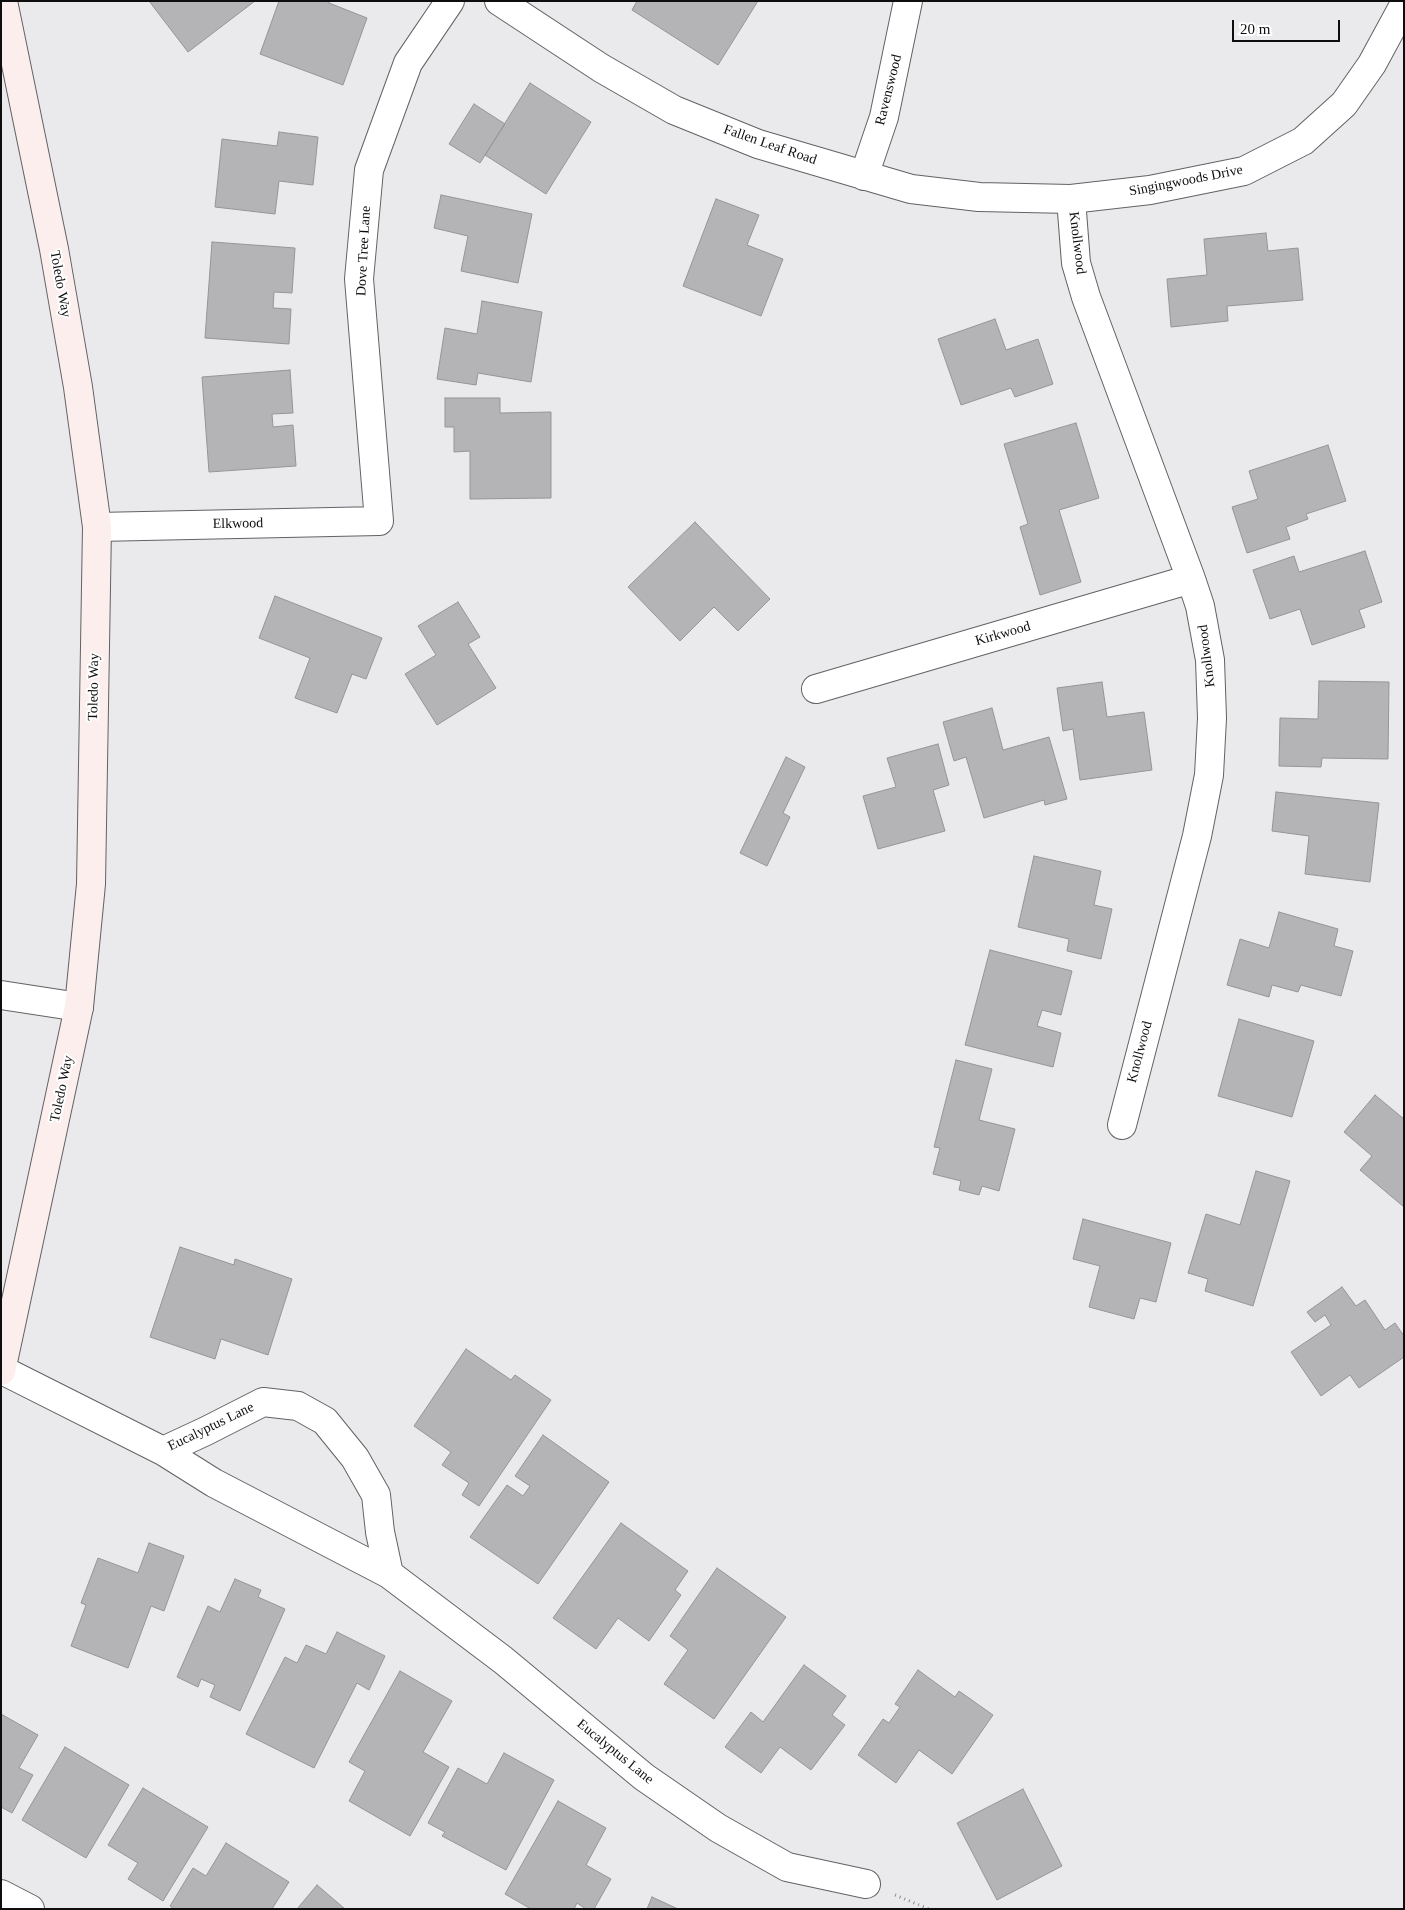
<!DOCTYPE html>
<html>
<head>
<meta charset="utf-8">
<style>
  body { margin:0 }
  #map { position:relative; width:1405px; height:1910px; overflow:hidden; background:#eaeaed; font-family:"Times New Roman",serif }
  canvas { display:block }
  .frame { position:absolute; inset:0; border:2px solid #0e0e0f; pointer-events:none }
  .scale { position:absolute; left:1232px; top:20px; width:108px; height:22px; box-sizing:border-box; border:2px solid #0e0e0f; border-top:0; padding-left:6px; font-size:15px; line-height:18px; white-space:nowrap; color:#0e0e0f; -webkit-text-stroke:4px #fff; paint-order:stroke }
</style>
</head>
<body>
<div id="map">
<canvas width="1405" height="1910"></canvas>
<div class="frame"></div>
<div class="scale">20 m</div>
</div>
<script>
const ctx = document.querySelector('canvas').getContext('2d');
ctx.lineJoin = 'round';
function fillPath(path, color) { ctx.fillStyle = color; ctx.fill(path, 'evenodd'); }
const shape = rows => new Path2D(rows.map(r => 'M' + r).join(''));
function strokePath(path, color, width, dash) { ctx.strokeStyle = color; ctx.lineWidth = width; ctx.lineCap = dash ? 'butt' : 'round'; ctx.setLineDash(dash || []); ctx.stroke(path); }
function write(font, color, halo, rows, align = 'center') {
  ctx.font = font + ' "Times New Roman",serif'; ctx.lineWidth = 4; ctx.setLineDash([]); ctx.textBaseline = 'middle'; ctx.strokeStyle = halo; ctx.fillStyle = color; for (const [text, x, y, turn = 0] of rows) {
    ctx.save(); ctx.translate(x, y); ctx.rotate((+turn || 0) * Math.PI / 180); ctx.textAlign = isNaN(turn) ? turn : align; if (halo) ctx.strokeText(text, 0, 0); ctx.fillText(text, 0, 0); ctx.restore();
  }
}
const building = shape([
  [149,1,255,1,188,52,149,1],
  [279,1,329,1,329,3,367,18,343,85,260,54,279,1],
  [637,1,758,1,718,65,632,10,637,1],
  [530,83,591,122,546,194,485,155,530,83],
  [474,104,505,124,480,163,449,144,474,104],
  [279,132,318,137,313,185,279,181,275,214,215,207,222,139,277,146,279,132],
  [441,195,532,214,518,283,461,271,468,236,434,228,441,195],
  [716,199,759,215,747,245,783,259,761,316,683,286,716,199],
  [1266,233,1268,251,1298,248,1303,300,1227,306,1228,321,1171,327,1167,279,1207,275,1204,239,1266,233],
  [212,242,295,248,292,293,274,292,273,308,291,309,289,344,205,338,212,242],
  [482,301,542,312,531,382,478,373,476,385,437,379,445,328,477,334,482,301],
  [995,319,1006,350,1038,339,1053,384,1015,397,1011,388,961,405,938,339,995,319],
  [290,370,293,413,272,414,273,427,293,425,296,466,209,472,202,377,290,370],
  [445,398,500,398,500,413,551,412,551,498,470,499,470,451,454,452,454,427,445,427,445,398],
  [1076,423,1099,498,1059,510,1081,582,1040,595,1020,527,1028,524,1004,444,1076,423],
  [1328,445,1346,501,1306,514,1308,519,1286,527,1290,539,1247,553,1232,507,1258,499,1249,471,1328,445],
  [695,522,770,599,738,631,714,607,680,641,628,587,695,522],
  [1365,551,1382,602,1359,610,1365,627,1312,645,1300,609,1270,619,1253,570,1294,556,1299,572,1365,551],
  [275,596,382,638,366,679,352,674,337,713,295,698,310,658,259,638,275,596],
  [458,602,480,637,468,644,496,688,437,725,405,674,436,655,418,626,458,602],
  [1319,681,1389,682,1388,759,1322,758,1321,767,1279,766,1280,718,1318,719,1319,681],
  [1102,682,1107,717,1144,712,1152,770,1080,780,1073,729,1063,731,1057,688,1102,682],
  [992,708,1003,750,1049,737,1067,799,1045,805,1044,800,984,818,966,757,954,761,943,722,992,708],
  [938,744,949,785,933,790,945,831,878,849,863,796,896,787,887,758,938,744],
  [786,757,805,767,783,813,790,817,767,866,740,853,786,757],
  [1276,792,1379,803,1370,882,1305,874,1309,836,1272,831,1276,792],
  [1034,856,1101,871,1094,905,1112,909,1101,959,1067,951,1069,939,1018,927,1034,856],
  [1279,912,1338,929,1334,946,1353,951,1341,996,1301,985,1298,992,1272,985,1269,997,1227,985,1240,939,1269,948,1279,912],
  [990,950,1072,971,1061,1015,1042,1010,1037,1026,1061,1033,1053,1067,965,1045,990,950],
  [1239,1019,1314,1041,1292,1117,1218,1096,1239,1019],
  [956,1060,992,1069,979,1120,1015,1129,999,1191,982,1186,979,1195,959,1190,961,1181,933,1174,940,1148,934,1147,956,1060],
  [1375,1095,1404,1119,1404,1207,1360,1170,1372,1156,1344,1132,1375,1095],
  [1256,1171,1290,1181,1253,1306,1205,1291,1208,1279,1188,1273,1206,1214,1240,1225,1256,1171],
  [1083,1219,1171,1243,1156,1302,1140,1298,1134,1319,1089,1307,1100,1266,1073,1259,1083,1219],
  [180,1247,234,1265,235,1259,292,1279,268,1355,221,1339,215,1359,150,1337,180,1247],
  [1342,1287,1356,1306,1365,1300,1385,1330,1395,1323,1404,1336,1404,1357,1359,1388,1350,1375,1321,1396,1291,1352,1331,1325,1325,1315,1315,1322,1307,1312,1342,1287],
  [466,1349,511,1380,515,1375,551,1400,479,1506,462,1495,469,1483,442,1465,451,1452,414,1426,466,1349],
  [543,1435,609,1482,538,1584,470,1537,507,1485,523,1496,530,1486,515,1476,543,1435],
  [621,1523,688,1571,675,1590,681,1595,649,1641,618,1618,596,1649,553,1618,621,1523],
  [149,1543,184,1556,164,1611,151,1606,128,1668,71,1646,86,1605,81,1603,98,1558,138,1573,149,1543],
  [717,1568,786,1617,714,1719,664,1684,688,1650,670,1636,717,1568],
  [235,1579,261,1590,258,1597,285,1609,240,1711,210,1697,215,1685,201,1679,198,1687,177,1677,208,1606,220,1612,235,1579],
  [337,1632,385,1656,369,1690,357,1683,314,1768,246,1734,285,1657,297,1663,306,1645,326,1654,337,1632],
  [804,1665,846,1696,832,1715,845,1725,811,1770,780,1747,761,1773,725,1747,751,1712,763,1722,804,1665],
  [918,1670,955,1697,959,1691,993,1715,952,1774,919,1750,896,1783,858,1755,883,1719,889,1723,900,1707,895,1704,918,1670],
  [400,1671,452,1701,423,1752,449,1767,410,1836,349,1801,365,1771,349,1762,400,1671],
  [1,1714,38,1735,19,1768,33,1775,12,1813,1,1807,1,1714],
  [65,1747,129,1785,86,1858,22,1820,65,1747],
  [504,1753,554,1780,506,1870,442,1836,445,1832,428,1823,458,1768,487,1784,504,1753],
  [143,1788,208,1827,163,1901,128,1879,138,1863,108,1845,143,1788],
  [1023,1789,1062,1866,997,1900,957,1823,1023,1789],
  [558,1801,606,1828,586,1865,611,1879,594,1909,586,1909,577,1903,574,1909,531,1909,505,1894,558,1801],
  [226,1843,289,1882,272,1909,174,1909,170,1906,193,1868,206,1876,226,1843],
  [317,1885,345,1909,297,1909,317,1885],
  [652,1897,678,1909,647,1909,652,1897]
]);
const path = shape([
  [895,1895,929,1909]
]);
const minor = shape([
  [499,1,601,68,674,110,758,144,911,189,979,197,1071,199,1150,190,1244,171,1303,141,1344,104,1372,64,1404,5],
  [864,176,884,117,908,1],
  [1071,199,1076,263,1086,297,1191,579,1200,606,1210,660,1212,718,1209,775,1197,836,1122,1125],
  [97,527,379,521,359,279,369,170,408,63,450,1],
  [816,689,1191,579],
  [1,995,79,1007],
  [2,1370,163,1451,214,1483,389,1574,503,1660,644,1777,718,1828,787,1867,866,1884],
  [163,1451,206,1431,263,1402,298,1406,325,1421,355,1458,376,1495,380,1532,389,1574],
  [1,1894,30,1909]
]);
const secondary = shape([
  [1,1371,79,1007,91,884,97,527,78,387,54,249,3,1]
]);
const streetNames = [
  ["Ravenswood",889,90,-76],
  ["Fallen Leaf Road",770,145,19],
  ["Singingwoods Drive",1186,181,-11],
  ["Knollwood",1077,243,83],
  ["Dove Tree Lane",364,251,-87],
  ["Toledo Way",60,284,80],
  ["Elkwood",238,524,-1],
  ["Kirkwood",1003,634,-16],
  ["Knollwood",1207,656,-97],
  ["Toledo Way",94,687,-89],
  ["Knollwood",1140,1052,-75],
  ["Toledo Way",62,1089,-78],
  ["Eucalyptus Lane",211,1427,-26],
  ["Eucalyptus Lane",615,1752,39]
];
fillPath(building, '#b4b4b7');
strokePath(building, '#959598', 1);
strokePath(minor, '#626265', 30);
strokePath(secondary, '#626265', 30);
strokePath(path, '#8b8b8d', 3, [1, 4]);
strokePath(minor, '#fff', 28);
strokePath(secondary, '#fceeec', 28);
write('14px', '#0e0e0f', '#fff', streetNames);
</script>
</body>
</html>
